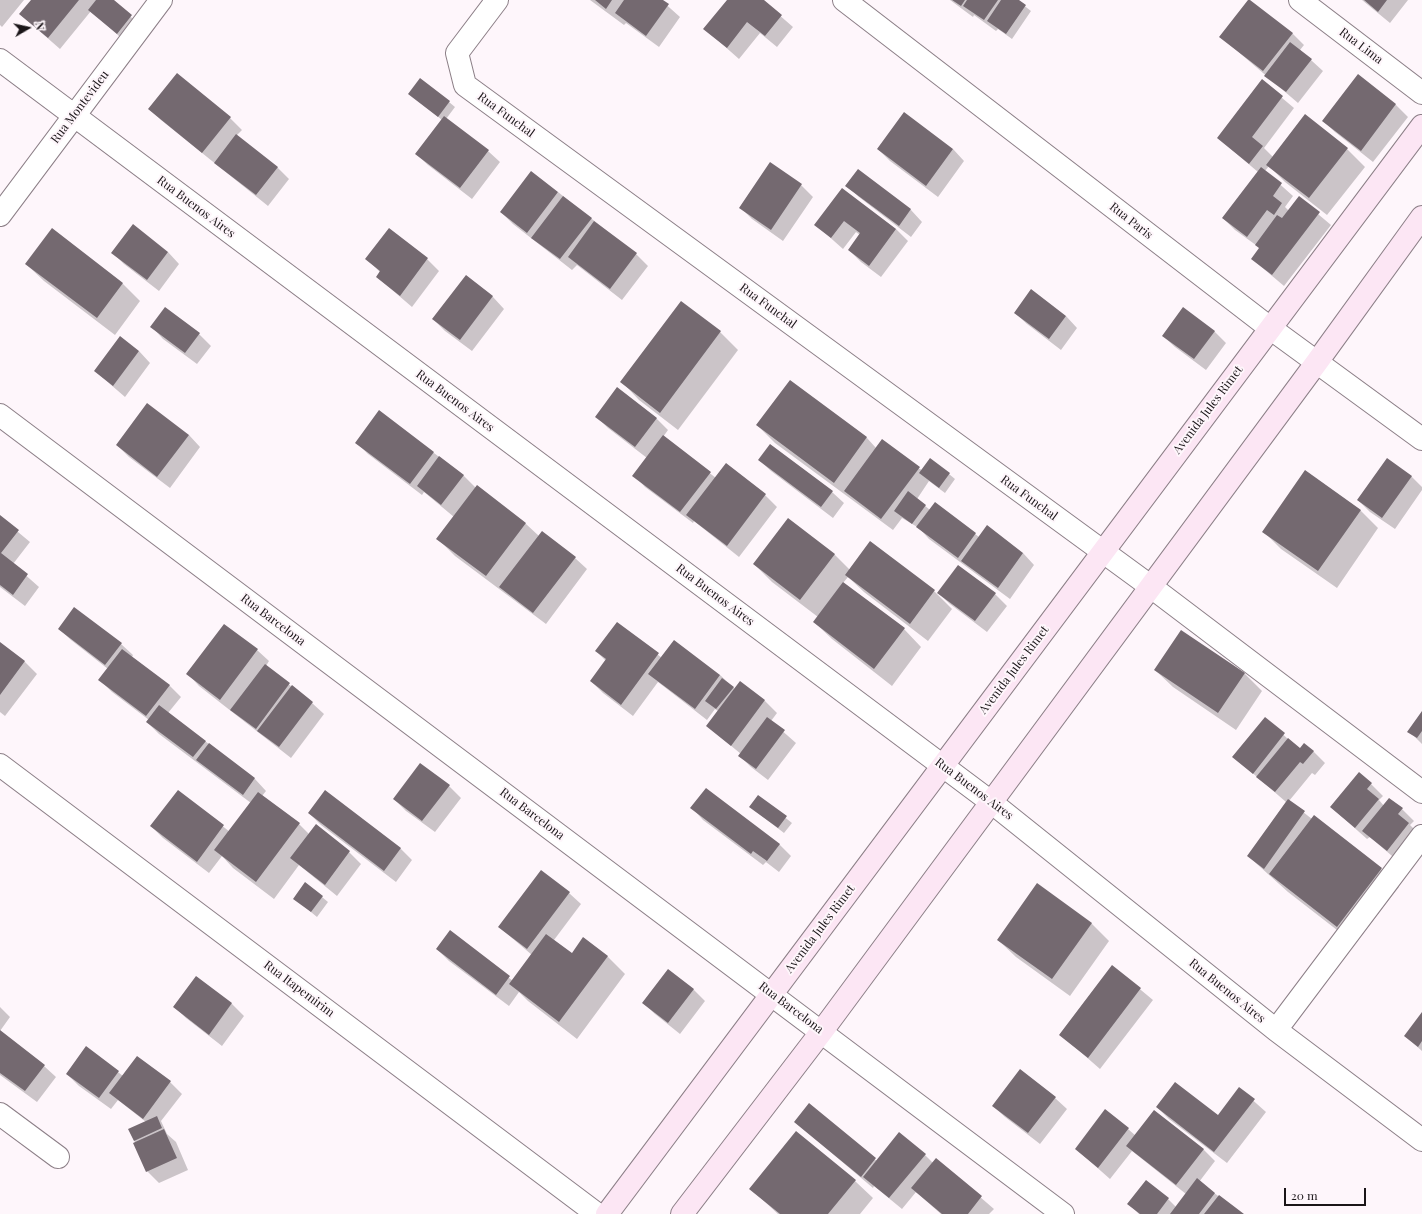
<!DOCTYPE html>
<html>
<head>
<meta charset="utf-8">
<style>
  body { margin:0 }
  #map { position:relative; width:1422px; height:1214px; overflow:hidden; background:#fef6fb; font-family:"Playfair Display",serif }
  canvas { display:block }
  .north { position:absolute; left:8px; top:8px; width:40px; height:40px; -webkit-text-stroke:3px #fef6fb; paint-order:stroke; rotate:81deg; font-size:11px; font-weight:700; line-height:16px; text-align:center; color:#1a1518 }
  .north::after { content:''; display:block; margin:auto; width:14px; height:18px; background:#1a1518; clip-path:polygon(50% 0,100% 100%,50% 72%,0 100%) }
  .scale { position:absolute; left:1284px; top:1188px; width:82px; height:18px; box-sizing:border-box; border:2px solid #1a1518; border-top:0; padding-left:5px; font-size:12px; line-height:14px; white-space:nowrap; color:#1a1518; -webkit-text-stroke:3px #fef6fb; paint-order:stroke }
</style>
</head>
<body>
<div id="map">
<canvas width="1422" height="1214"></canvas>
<div class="north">N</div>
<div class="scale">20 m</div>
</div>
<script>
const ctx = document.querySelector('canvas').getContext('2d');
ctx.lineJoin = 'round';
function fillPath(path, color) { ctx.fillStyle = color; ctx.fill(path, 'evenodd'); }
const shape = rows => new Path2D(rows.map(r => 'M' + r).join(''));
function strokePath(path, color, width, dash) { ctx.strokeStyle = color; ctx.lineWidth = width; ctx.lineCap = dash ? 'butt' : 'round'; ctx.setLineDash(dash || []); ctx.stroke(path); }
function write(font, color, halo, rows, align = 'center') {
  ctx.font = font + ' "Playfair Display",serif'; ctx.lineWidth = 4; ctx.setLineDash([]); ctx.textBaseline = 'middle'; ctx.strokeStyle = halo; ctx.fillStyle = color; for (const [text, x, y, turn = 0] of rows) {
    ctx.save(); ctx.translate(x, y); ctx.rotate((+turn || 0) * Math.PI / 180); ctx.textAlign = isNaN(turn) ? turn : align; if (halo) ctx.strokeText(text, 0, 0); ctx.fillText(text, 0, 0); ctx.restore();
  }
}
const shadow = shape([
  [0,0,24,0,2,27,0,25],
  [32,0,112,0,143,28,129,45,91,11,60,49,20,14],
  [590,0,661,0,680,17,659,47,626,23,624,25],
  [728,0,762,0,793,27,777,47,760,33,739,59,705,29],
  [950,0,1017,0,1031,11,1012,39,998,29,996,31,974,15,973,17],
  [1362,0,1408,0,1390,23],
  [1292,33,1304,45,1300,50,1323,71,1298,103,1221,37],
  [1358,75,1396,105,1408,117,1373,162,1335,132,1323,121],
  [1262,81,1294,108,1264,148,1273,157,1347,149,1365,167,1327,215,1285,182,1269,166,1265,171,1293,196,1285,207,1289,211,1299,198,1331,225,1284,286,1252,259,1260,248,1235,230,1223,218,1258,172,1218,138],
  [410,94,449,102,455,107,446,119,488,151,500,162,472,199,428,165,416,154,442,120],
  [149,109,230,118,242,130,236,136,277,167,289,179,268,206,161,120],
  [878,149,953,149,964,161,938,197,890,161],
  [770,164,801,185,813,197,783,241,752,219,740,207],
  [858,171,911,210,922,222,911,237,859,197,847,186],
  [842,189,896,229,908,241,881,277,861,262,849,250,860,235,856,232,843,249,816,225],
  [558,192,636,254,648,266,622,300,577,265,572,270,513,224,501,212],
  [52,230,123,284,140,301,115,335,44,281,26,264],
  [168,252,179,264,159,291,124,264,113,253],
  [367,259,427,259,439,271,412,307,377,277,380,272],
  [466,277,493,297,504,309,472,351,445,331,433,319],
  [166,309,199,334,211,346,197,364,163,339,152,327],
  [1015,313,1066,316,1077,328,1061,350,1027,324],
  [1214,331,1226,343,1206,370,1175,347,1163,336],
  [720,332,738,350,678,430,639,400,622,382],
  [139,351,150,363,125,397,95,371],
  [790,381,867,438,876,448,922,470,949,474,955,479,945,493,929,481,917,499,930,510,935,503,979,537,1023,553,1034,565,1010,599,929,539,919,528,902,518,893,530,775,443,757,425],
  [597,417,656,418,668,430,663,437,716,478,765,495,777,507,739,557,694,521,693,523,645,487,634,475,647,458,608,428],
  [189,435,200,447,170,488,129,457,117,445],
  [356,442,434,453,463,475,476,488,477,487,526,524,539,536,575,558,587,569,546,624,455,556,438,539,454,517,424,492,422,495,368,454],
  [759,460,832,492,844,503,833,518,771,471],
  [1411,476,1422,487,1422,490,1395,529,1370,512,1358,500],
  [1360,510,1378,528,1337,588,1281,549,1263,531],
  [0,517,30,542,13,564,39,587,25,606,0,587],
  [871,542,934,591,952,609,928,641,864,592,848,577,843,583,904,629,921,647,892,686,832,639,814,622,818,617,772,582,754,564,834,554,850,570],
  [938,593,995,594,1007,606,987,632,950,604],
  [617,623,662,658,720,675,735,689,740,683,765,701,777,713,771,721,796,743,768,780,751,767,740,756,741,754,707,726,718,711,715,709,707,720,658,682,633,716,603,693,591,681,606,661,596,651],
  [59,629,121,644,133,655,132,657,169,685,181,697,168,713,255,779,266,791,262,796,299,824,309,834,316,826,349,852,361,864,337,896,299,865,274,899,233,868,222,856,209,873,163,838,151,826,178,791,230,832,251,803,159,734,147,722,149,720,112,692,100,680,108,669,71,640],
  [0,643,25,662,37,674,5,716,0,712],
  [257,650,269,661,266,666,312,703,324,714,291,758,199,686,188,674],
  [1155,670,1244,673,1262,691,1236,730,1173,687],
  [1422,713,1422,744,1409,731],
  [1265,718,1300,750,1313,751,1325,763,1315,775,1312,773,1289,801,1312,819,1314,817,1381,869,1399,887,1355,944,1288,892,1248,856,1286,802,1234,757],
  [1371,784,1383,796,1379,800,1384,806,1402,809,1414,821,1410,825,1421,836,1399,862,1370,837,1367,839,1331,807],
  [449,786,461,798,435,832,406,811,394,799],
  [758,796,792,823,784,833,750,807],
  [692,808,779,844,791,856,779,872,766,862,763,865,703,820],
  [309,813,400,848,412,860,396,882,321,825],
  [569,893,581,904,554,940,572,954,584,938,608,957,625,974,577,1039,528,1001,519,992,509,1006,449,961,437,949,450,932,513,981,532,955,499,927],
  [322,897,328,902,317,917,295,899],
  [1091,923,1109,941,1070,996,1016,957,998,940],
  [1112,966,1153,1000,1100,1069,1060,1034],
  [197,977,232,1004,244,1016,222,1046,186,1018,174,1006],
  [693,989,705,1001,680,1034,655,1014,643,1003],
  [0,1007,10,1017,0,1031],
  [1422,1014,1422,1051,1405,1036],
  [0,1032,44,1066,56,1077,37,1102,0,1075],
  [87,1048,123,1076,137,1057,170,1082,182,1094,161,1121,167,1134,176,1142,188,1170,159,1183,147,1171,134,1140,146,1122,118,1100,111,1109,79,1086,67,1074],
  [1239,1088,1266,1112,1227,1163,1169,1119,1157,1107,1218,1116],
  [1055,1098,1067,1109,1040,1144,1005,1117,993,1106],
  [795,1122,878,1161,925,1155,933,1163,936,1159,994,1209,989,1214,941,1214,916,1192,902,1209,874,1186,873,1188],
  [1128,1129,1136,1136,1203,1149,1215,1161,1199,1182,1243,1214,1139,1214,1129,1204,1168,1199,1176,1207,1186,1194,1132,1151,1110,1179,1076,1149],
  [855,1181,873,1198,860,1214,778,1214,751,1189]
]);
const building = shape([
  [31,0,79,0,48,38,19,14],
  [96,0,114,0,132,15,117,34,88,10],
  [595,0,612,0,606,9],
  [624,0,663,0,669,4,646,36,615,13],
  [727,0,764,0,782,15,765,36,747,22,727,48,703,29],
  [952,0,965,0,961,6],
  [967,0,998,0,984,20,963,6],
  [1001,0,1019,0,1026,5,1006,34,987,21],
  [1248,0,1250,0,1293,33,1263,71,1219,37],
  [1364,0,1387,0,1378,12],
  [1290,42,1312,59,1286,92,1264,76],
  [177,73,231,117,202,153,148,109],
  [1358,74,1396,104,1361,151,1322,121],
  [420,78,450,101,438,117,408,94],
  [1262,79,1283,96,1252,137,1263,146,1249,164,1217,138],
  [904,112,953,149,926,186,877,149],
  [1305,114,1348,148,1309,198,1266,165],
  [444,116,489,150,460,188,415,154],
  [236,134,278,167,256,195,214,163],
  [770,162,802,184,771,230,739,208],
  [1261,167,1282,183,1273,196,1282,203,1274,215,1267,210,1247,237,1222,218],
  [858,169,911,209,899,226,845,186],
  [531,171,558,192,527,233,500,212],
  [842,188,896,229,869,266,848,250,860,233,844,221,831,238,814,225],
  [563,196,592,218,560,259,531,238],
  [1299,196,1320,212,1272,275,1251,259,1259,248,1255,245,1277,215,1282,218],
  [594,221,637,253,610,289,568,257],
  [133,224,168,252,147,280,111,253],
  [52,228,123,283,97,318,25,264],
  [389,228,428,258,400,296,376,277,380,271,365,259],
  [466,275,493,296,460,340,432,319],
  [1031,289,1066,316,1049,339,1014,313],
  [681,301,721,331,660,413,620,382],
  [165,307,200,333,185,353,150,327],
  [1183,307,1215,331,1194,359,1162,336],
  [120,336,139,351,113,386,94,371],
  [790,380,867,437,834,483,756,425],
  [617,387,657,418,635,447,595,417],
  [147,403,189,435,157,477,116,445],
  [379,410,434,452,410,484,355,443],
  [663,435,711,472,680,512,632,476],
  [882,439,920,467,881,519,844,491],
  [770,444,833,491,821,507,758,460],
  [439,456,464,475,441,505,417,486],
  [930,458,950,473,939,488,919,473],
  [1387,458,1412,476,1382,518,1357,500],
  [726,463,766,494,727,546,686,515],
  [1305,470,1361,510,1318,571,1262,532],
  [477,485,526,523,486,576,436,539],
  [908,491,926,505,912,524,894,511],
  [935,502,976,533,958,558,916,527],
  [0,515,19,530,1,553,28,574,13,595,0,585],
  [788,518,835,554,800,600,753,564],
  [987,525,1023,553,998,588,961,561],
  [542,531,576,557,533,613,499,587],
  [870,541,935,590,910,624,845,575],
  [958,565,996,593,975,621,937,593],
  [843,582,905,628,874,669,813,622],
  [74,607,122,643,105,665,58,629],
  [617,622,659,653,621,705,590,681,606,659,595,651],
  [224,624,258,649,220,700,186,674],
  [1181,630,1245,673,1218,713,1154,670],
  [674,640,720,675,695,709,648,674],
  [0,642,25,661,0,695],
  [122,649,170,685,146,716,98,680],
  [265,664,290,683,256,729,230,710],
  [722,678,734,687,716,709,705,701],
  [740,681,765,700,731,746,706,726],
  [292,685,313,702,279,747,257,731],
  [159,705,206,741,193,757,146,722],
  [1422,711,1422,731,1417,738,1407,732],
  [767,717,785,730,756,769,738,756],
  [1265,717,1285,733,1253,774,1232,757],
  [1288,738,1300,748,1304,743,1314,751,1303,764,1300,762,1275,792,1256,777],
  [209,743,255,778,243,795,196,760],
  [420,763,450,785,422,821,393,799],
  [1359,772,1372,783,1367,789,1379,799,1355,828,1330,807],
  [706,788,780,844,767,861,753,851,751,854,690,808],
  [178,790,224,825,197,862,150,826],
  [325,790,401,848,384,871,308,813],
  [258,792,300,823,256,882,214,850],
  [758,795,787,816,778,828,749,807],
  [1389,798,1403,808,1398,814,1409,823,1387,851,1362,831],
  [1288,799,1305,811,1264,869,1247,856],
  [1314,815,1382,868,1337,927,1269,874],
  [316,824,350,851,325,885,290,858],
  [541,870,570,892,527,949,498,927],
  [305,882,323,896,311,912,293,899],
  [1037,883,1092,923,1052,979,997,940],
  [450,930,510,976,496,995,436,949],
  [546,934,572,953,583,937,608,956,559,1022,509,984],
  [1112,965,1141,988,1088,1058,1059,1035],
  [668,969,694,989,668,1023,642,1003],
  [196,976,232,1003,209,1035,173,1007],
  [1422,1012,1422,1041,1418,1047,1404,1036],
  [0,1030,45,1065,25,1091,0,1073],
  [86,1046,119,1071,99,1098,66,1074],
  [137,1056,171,1081,143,1119,109,1093],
  [1020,1069,1056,1097,1028,1133,992,1106],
  [1175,1082,1218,1115,1239,1087,1255,1099,1214,1152,1156,1107],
  [809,1103,876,1158,861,1177,794,1122],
  [1105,1109,1129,1128,1098,1168,1075,1149],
  [1154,1110,1204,1149,1176,1185,1126,1146],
  [157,1116,162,1128,134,1141,128,1129],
  [164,1129,177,1158,146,1172,133,1143],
  [796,1131,856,1180,828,1214,780,1214,749,1189],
  [899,1132,926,1154,889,1198,863,1177],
  [936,1158,982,1196,968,1214,942,1214,911,1188],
  [1197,1178,1215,1193,1199,1214,1170,1214],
  [1146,1180,1169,1198,1157,1214,1140,1214,1127,1204],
  [1219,1195,1244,1214,1204,1214]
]);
const street = shape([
  [497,0,457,53,465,85,1150,586,1422,792],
  [844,0,1270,328,1422,439],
  [1300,0,1422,93],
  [0,60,991,802,1276,1030,1422,1140],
  [0,215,161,0],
  [0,415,1063,1214],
  [0,765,597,1214],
  [1276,1030,1422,836],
  [0,1114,58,1157]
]);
const secondary = shape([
  [607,1214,1422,126],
  [682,1214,822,1031,1317,362,1422,217]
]);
const streetNames = [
  ["Rua Lima",1361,46,37],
  ["Rua Montevideu",80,107,-53],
  ["Rua Funchal",506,115,36],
  ["Rua Buenos Aires",196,207,37],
  ["Rua Paris",1131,221,38],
  ["Rua Funchal",768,306,36],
  ["Rua Buenos Aires",455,401,37],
  ["Avenida Jules Rimet",1208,410,-53],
  ["Rua Funchal",1029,498,36],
  ["Rua Buenos Aires",715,595,37],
  ["Rua Barcelona",273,620,37],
  ["Avenida Jules Rimet",1014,670,-53],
  ["Rua Buenos Aires",974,789,37],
  ["Rua Barcelona",532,814,37],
  ["Avenida Jules Rimet",820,929,-53],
  ["Rua Itapemirim",299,989,37],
  ["Rua Buenos Aires",1227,991,39],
  ["Rua Barcelona",791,1008,37]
];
fillPath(shadow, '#0003');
fillPath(building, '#746970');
strokePath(street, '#8c7f87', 24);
strokePath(secondary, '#8c7f87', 24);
strokePath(street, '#fff', 22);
strokePath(secondary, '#fce6f4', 22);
write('12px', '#1a1518', '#fef6fb', streetNames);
</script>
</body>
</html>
